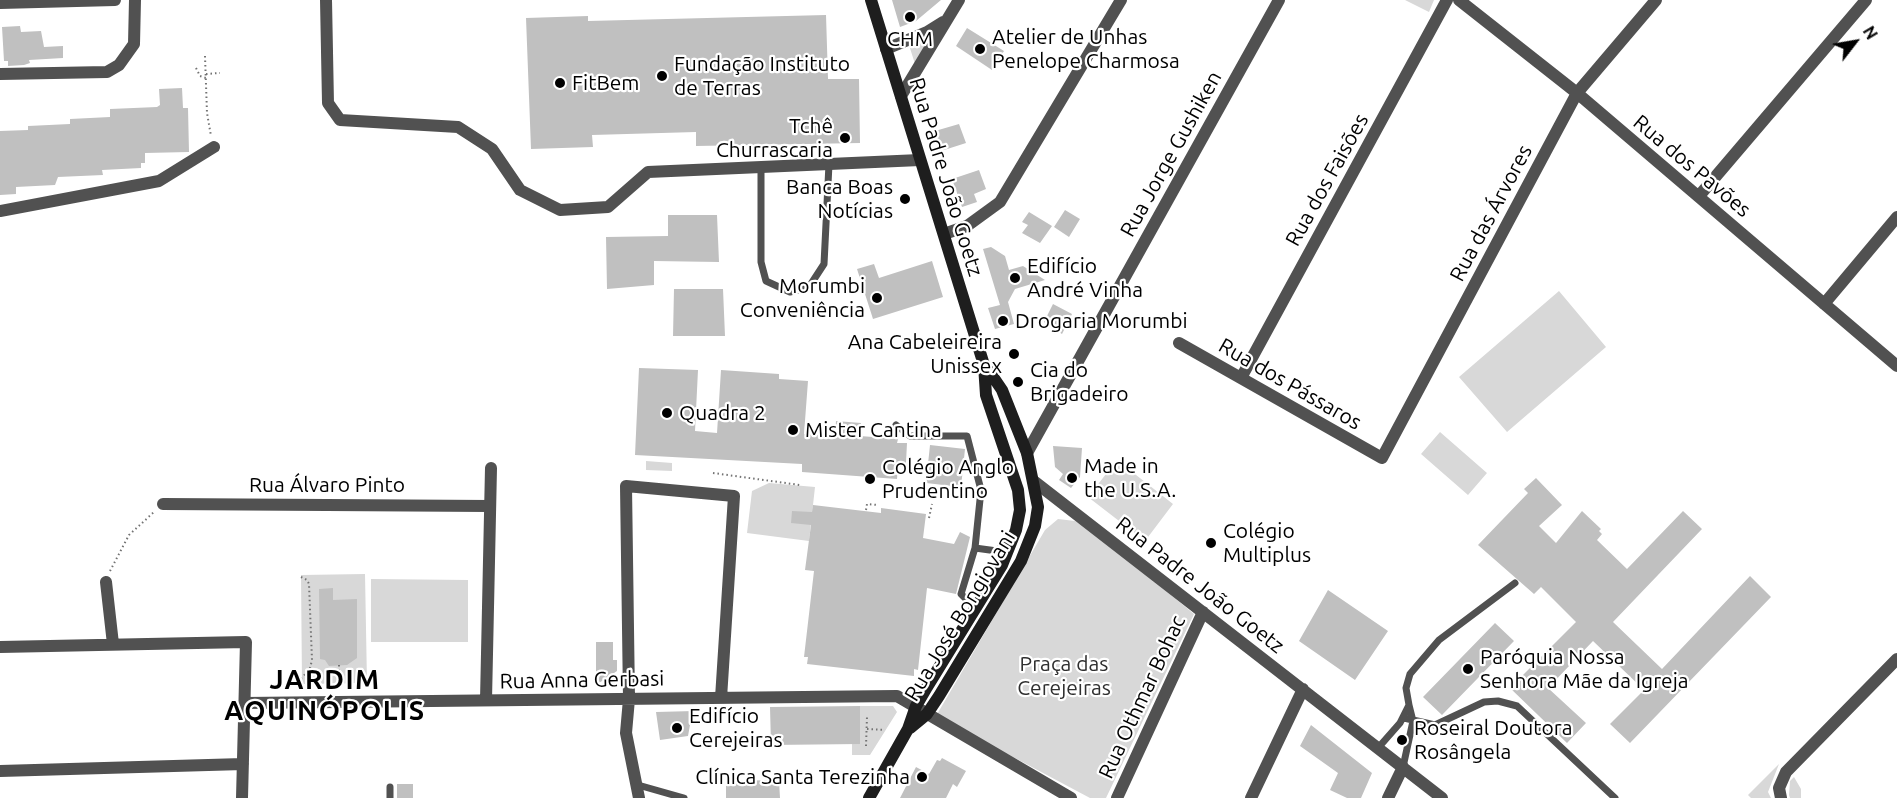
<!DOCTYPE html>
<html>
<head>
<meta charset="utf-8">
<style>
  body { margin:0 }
  #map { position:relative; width:1897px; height:798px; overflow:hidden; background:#fff; font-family:Ubuntu,sans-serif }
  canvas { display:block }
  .north { position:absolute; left:1825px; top:12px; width:60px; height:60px; -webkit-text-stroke:4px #fff; paint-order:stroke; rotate:59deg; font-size:16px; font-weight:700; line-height:24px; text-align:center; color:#000 }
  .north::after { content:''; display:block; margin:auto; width:21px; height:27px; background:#000; clip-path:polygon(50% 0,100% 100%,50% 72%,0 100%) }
</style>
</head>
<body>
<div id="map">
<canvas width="1897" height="798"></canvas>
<div class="north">N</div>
</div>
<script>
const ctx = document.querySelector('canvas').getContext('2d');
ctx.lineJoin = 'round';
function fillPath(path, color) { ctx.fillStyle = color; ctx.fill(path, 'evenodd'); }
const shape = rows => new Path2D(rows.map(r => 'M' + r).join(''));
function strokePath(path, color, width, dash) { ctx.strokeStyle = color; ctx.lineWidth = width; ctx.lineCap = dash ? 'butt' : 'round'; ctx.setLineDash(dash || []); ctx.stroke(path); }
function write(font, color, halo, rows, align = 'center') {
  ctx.font = font + ' Ubuntu,sans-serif'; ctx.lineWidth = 4.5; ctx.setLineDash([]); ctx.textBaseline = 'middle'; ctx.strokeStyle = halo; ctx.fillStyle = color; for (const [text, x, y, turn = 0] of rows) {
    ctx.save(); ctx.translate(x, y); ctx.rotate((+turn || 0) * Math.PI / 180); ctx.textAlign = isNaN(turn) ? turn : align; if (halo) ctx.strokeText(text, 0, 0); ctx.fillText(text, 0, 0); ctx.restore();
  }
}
const green = shape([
  [1405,0,1434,0,1429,12],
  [930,38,915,64,909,45],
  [1559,291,1606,347,1507,432,1459,377],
  [1440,432,1487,473,1468,495,1421,454],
  [1117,460,1173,504,1145,541,1088,497],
  [646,461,672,463,672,471,646,470],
  [769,483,815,487,809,541,747,533,752,491],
  [1058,519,1075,521,1096,533,1194,614,1106,798,1090,798,936,716,1045,530],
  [365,574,367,683,302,684,301,575],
  [371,579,468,580,468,642,371,642],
  [860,706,893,706,897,712,870,755,852,755,852,744,860,744],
  [1779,764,1768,792,1771,798,1751,798,1748,795],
  [1794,777,1801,789,1801,798,1790,798,1789,795,1790,781]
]);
const building = shape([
  [892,0,941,0,916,21,900,27],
  [826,15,828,79,859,79,860,143,696,146,696,132,592,135,593,147,531,149,526,18,588,16,588,21],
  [20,26,21,32,41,31,44,47,63,46,63,58,29,60,30,63,24,65,8,66,8,61,4,61,2,27],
  [967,28,1004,51,992,70,956,46],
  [182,88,183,108,188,108,189,152,145,153,145,163,141,163,141,168,102,170,103,175,58,177,55,185,16,187,16,194,0,195,0,131,28,130,28,126,70,124,70,119,110,117,110,109,157,107,160,105,159,89],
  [959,124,966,143,941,151,935,131],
  [979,170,986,189,974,194,977,202,962,207,952,179],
  [1065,210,1080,219,1069,237,1054,227],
  [1029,212,1052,226,1040,243,1022,233,1028,225,1022,222],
  [668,215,717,215,719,262,654,261,654,285,607,289,606,237,668,236],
  [991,247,1005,256,1009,270,1023,266,1045,280,1015,289,1008,302,1014,324,995,329,988,308,1000,305,983,249],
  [932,261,943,297,873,319,857,269,874,264,879,278],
  [674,289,723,289,725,336,673,336],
  [1053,304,1072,314,1062,334,1044,322],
  [639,368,698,370,695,431,717,433,721,370,779,374,779,379,808,381,804,434,835,436,836,421,861,423,860,436,898,439,897,443,907,443,906,463,901,462,901,467,898,466,897,479,802,472,802,464,635,455],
  [930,445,965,449,961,487,926,483],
  [1053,446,1082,448,1080,477,1071,488,1059,480,1063,474,1055,467],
  [1536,478,1562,505,1539,526,1556,543,1582,511,1601,529,1599,531,1602,534,1597,540,1627,569,1683,511,1702,529,1613,622,1662,669,1750,576,1771,597,1630,743,1610,724,1644,690,1593,641,1548,688,1586,723,1567,743,1510,688,1576,622,1541,587,1534,594,1478,545,1528,493,1524,489],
  [813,505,881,513,881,508,926,514,923,538,954,544,960,532,970,537,956,594,927,588,918,670,914,669,914,676,807,664,808,657,804,657,814,571,805,570,811,525,791,523,792,511,812,512],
  [333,588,333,600,357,599,357,658,347,665,329,666,325,660,320,659,319,589],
  [1328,590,1388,631,1355,680,1299,641],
  [1495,623,1514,641,1442,715,1423,697],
  [596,642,613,642,613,660,617,660,617,671,596,685],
  [860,706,860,744,771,745,770,707],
  [694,711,695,725,690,725,688,736,660,740,656,712],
  [1311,725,1372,773,1361,798,1347,798,1330,790,1338,773,1300,746],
  [942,758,966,771,957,787,953,784,946,798,900,798,916,767,929,774,937,760,940,761],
  [779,780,780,798,726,798,726,781],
  [397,784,413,784,413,798,397,798]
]);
const path = shape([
  [205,56,207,113,211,136],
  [196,68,200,76,206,78],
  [206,74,220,73],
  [713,473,800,485],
  [866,510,867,504,878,505],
  [929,518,932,504],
  [110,571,129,535,154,512],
  [301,577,307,580,309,584,312,660,310,668,302,678],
  [339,665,339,684],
  [867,729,885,730],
  [866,746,867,717]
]);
const lane = shape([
  [761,167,761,262,766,281,790,292,809,287,824,264,829,164],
  [896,425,910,436,967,436,981,490,975,548],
  [976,609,961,594,975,548,997,551,1011,536],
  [1409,705,1406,688,1410,674,1439,640,1515,583],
  [1404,718,1435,725,1484,702,1498,701,1517,706,1615,798],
  [1378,748,1400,723,1409,705,1413,721,1403,767],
  [638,785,684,798],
  [390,798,390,787]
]);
const street = shape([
  [326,0,328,103,340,120,458,127,492,149,520,190,560,210,608,207,648,172,920,160],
  [1459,0,1577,93,1897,366],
  [0,3,115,0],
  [886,49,927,32,943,22],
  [0,74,107,72,119,65,134,44,135,0],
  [901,96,959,0],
  [1699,196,1866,0],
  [0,211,159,181,214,147],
  [944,234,967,226,1000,202,1121,0],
  [1824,304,1897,217],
  [1179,343,1382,458,1577,93,1656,0],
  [1241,378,1447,0],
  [1027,453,1279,0],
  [1035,482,1442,798],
  [163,504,490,506],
  [106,582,113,644],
  [0,647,246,642,242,798],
  [486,700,491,468],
  [245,703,897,696,1071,798],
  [0,771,243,764],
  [639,798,626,733,629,699,626,486,734,496,721,698],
  [1117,798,1203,612],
  [1251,798,1303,689],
  [1388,798,1403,767],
  [1781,798,1779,788,1786,772,1897,659]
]);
const secondary = shape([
  [910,728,927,714,939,696,1021,561,1035,526,1038,507,1027,453,1002,390,985,365],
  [869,798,908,729,916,706,927,687,1002,565,1016,530,1020,510,1018,490,986,395,984,365,871,0]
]);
const markers = [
  [910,17,6,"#000"],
  [980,49,6,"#000"],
  [662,76,6,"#000"],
  [560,83,6,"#000"],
  [845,138,6,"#000"],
  [905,199,6,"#000"],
  [1015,278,6,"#000"],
  [877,298,6,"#000"],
  [1003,321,6,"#000"],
  [1014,354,6,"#000"],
  [1018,382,6,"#000"],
  [667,413,6,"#000"],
  [793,430,6,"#000"],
  [1072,478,6,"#000"],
  [870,479,6,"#000"],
  [1211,543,6,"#000"],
  [1468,669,6,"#000"],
  [677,728,6,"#000"],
  [1402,740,6,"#000"],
  [922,777,6,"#000"]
];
const poiNames = [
  ["Atelier de Unhas",992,37],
  ["Penelope Charmosa",992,61],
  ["CHM",910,39,"center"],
  ["Fundação Instituto",674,64],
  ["de Terras",674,88],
  ["FitBem",572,83],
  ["Tchê",833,126,"right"],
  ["Churrascaria",833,150,"right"],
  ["Banca Boas",893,187,"right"],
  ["Notícias",893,211,"right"],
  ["Edifício",1027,266],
  ["André Vinha",1027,290],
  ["Morumbi",865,286,"right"],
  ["Conveniência",865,310,"right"],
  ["Drogaria Morumbi",1015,321],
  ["Ana Cabeleireira",1002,342,"right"],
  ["Unissex",1002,366,"right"],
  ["Cia do",1030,370],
  ["Brigadeiro",1030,394],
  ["Quadra 2",679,413],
  ["Mister Cantina",805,430],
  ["Made in",1084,466],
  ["the U.S.A.",1084,490],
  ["Colégio Anglo",882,467],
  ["Prudentino",882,491],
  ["Colégio",1223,531],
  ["Multiplus",1223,555],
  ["Paróquia Nossa",1480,657],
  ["Senhora Mãe da Igreja",1480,681],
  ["Edifício",689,716],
  ["Cerejeiras",689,740],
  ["Roseiral Doutora",1414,728],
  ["Rosângela",1414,752],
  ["Clínica Santa Terezinha",910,777,"right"]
];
const streetNames = [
  ["Rua Jorge Gushiken",1171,154,-61],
  ["Rua dos Pavões",1692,166,40],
  ["Rua Padre João Goetz",946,177,73],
  ["Rua dos Faisões",1327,180,-61],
  ["Rua das Árvores",1491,213,-62],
  ["Rua dos Pássaros",1290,384,30],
  ["Rua Álvaro Pinto",327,485],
  ["Rua Padre João Goetz",1200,585,38],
  ["Rua José Bongiovani",960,616,-59],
  ["Rua Anna Gerbasi",582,680,-1],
  ["Rua Othmar Bohac",1142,697,-65]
];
const parkNames = [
  ["Praça das",1064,664],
  ["Cerejeiras",1064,688]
];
const districtNames = [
  ["JARDIM",325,680],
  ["AQUINÓPOLIS",325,711]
];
fillPath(green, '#d8d8d8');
fillPath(building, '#c0c0c0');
strokePath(path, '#737373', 2, [1.5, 3]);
strokePath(lane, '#515151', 7);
strokePath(street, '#515151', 12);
strokePath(secondary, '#1e1e1e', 12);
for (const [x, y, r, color] of markers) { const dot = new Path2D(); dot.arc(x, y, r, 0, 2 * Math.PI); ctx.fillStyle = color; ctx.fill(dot); strokePath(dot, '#fff', 2); }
write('21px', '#000', '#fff', poiNames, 'left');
write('21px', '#000', '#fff', streetNames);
write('21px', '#2f2f2f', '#fff', parkNames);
ctx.letterSpacing = '1.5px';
write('bold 27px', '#000', '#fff', districtNames);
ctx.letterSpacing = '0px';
</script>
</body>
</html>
